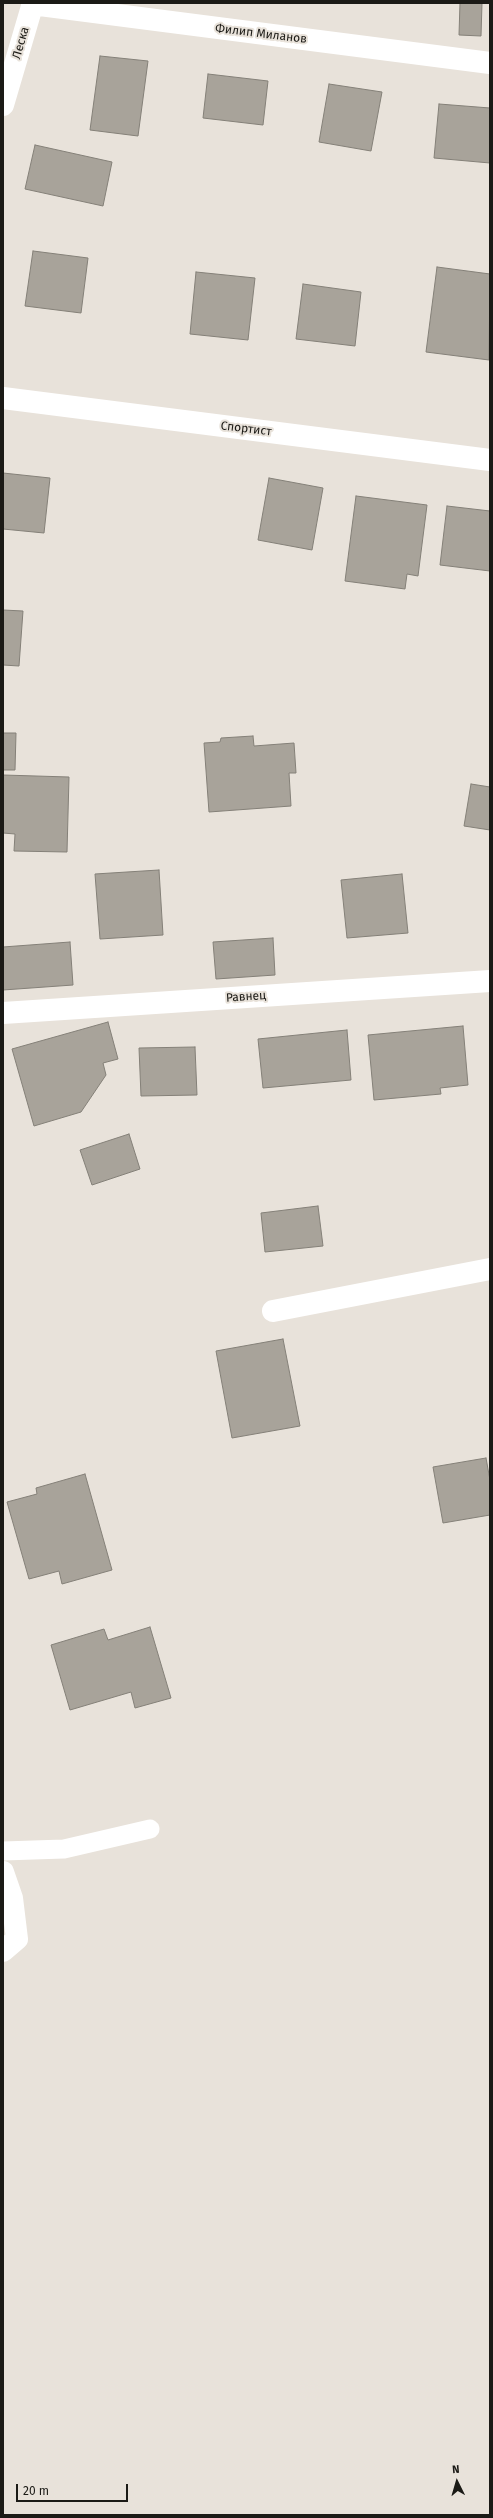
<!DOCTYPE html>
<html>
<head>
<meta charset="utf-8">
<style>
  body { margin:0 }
  #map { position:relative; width:493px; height:2518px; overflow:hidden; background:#e8e2da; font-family:"Fira Sans",sans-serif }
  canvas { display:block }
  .frame { position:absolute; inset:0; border:4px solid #1b1a16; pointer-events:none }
  .north { position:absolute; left:437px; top:2462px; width:40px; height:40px; -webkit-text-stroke:3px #e8e2da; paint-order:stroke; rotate:355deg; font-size:11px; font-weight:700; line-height:16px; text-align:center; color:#1b1a16 }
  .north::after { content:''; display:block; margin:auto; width:14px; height:18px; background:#1b1a16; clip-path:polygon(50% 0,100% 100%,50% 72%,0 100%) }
  .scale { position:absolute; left:16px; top:2484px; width:112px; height:18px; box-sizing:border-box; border:2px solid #1b1a16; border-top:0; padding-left:5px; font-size:12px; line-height:14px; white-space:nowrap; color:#1b1a16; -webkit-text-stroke:3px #e8e2da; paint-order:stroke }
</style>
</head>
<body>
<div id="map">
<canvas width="493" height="2518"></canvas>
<div class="frame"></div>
<div class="north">N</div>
<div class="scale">20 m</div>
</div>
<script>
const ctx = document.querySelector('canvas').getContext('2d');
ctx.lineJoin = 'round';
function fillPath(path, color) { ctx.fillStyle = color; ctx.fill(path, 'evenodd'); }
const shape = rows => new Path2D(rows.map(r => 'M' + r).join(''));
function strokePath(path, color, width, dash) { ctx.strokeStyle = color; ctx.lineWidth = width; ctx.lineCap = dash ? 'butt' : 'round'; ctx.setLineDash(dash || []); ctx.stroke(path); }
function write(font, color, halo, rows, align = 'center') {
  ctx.font = font + ' "Fira Sans",sans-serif'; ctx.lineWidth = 4; ctx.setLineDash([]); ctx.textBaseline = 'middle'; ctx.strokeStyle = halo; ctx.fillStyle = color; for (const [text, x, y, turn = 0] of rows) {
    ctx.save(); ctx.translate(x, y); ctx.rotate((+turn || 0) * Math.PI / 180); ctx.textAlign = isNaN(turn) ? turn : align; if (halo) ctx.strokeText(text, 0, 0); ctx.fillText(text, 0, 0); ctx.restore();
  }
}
const building = shape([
  [460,3,482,3,481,36,459,35,460,3],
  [100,56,148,61,138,136,90,130,100,56],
  [208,74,268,81,263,125,203,118,208,74],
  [329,84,382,92,371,151,319,142,329,84],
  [439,104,490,108,490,163,434,158,439,104],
  [35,145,112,162,103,206,25,189,35,145],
  [33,251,88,258,81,313,25,306,33,251],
  [437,267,490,274,489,360,426,352,437,267],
  [196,272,255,278,248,340,190,334,196,272],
  [303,284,361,292,355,346,296,339,303,284],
  [3,473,50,478,44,533,3,529,3,473],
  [269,478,323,488,312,550,258,540,269,478],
  [356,496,427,505,418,576,407,574,405,589,345,581,356,496],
  [447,506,490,511,490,571,440,565,447,506],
  [3,610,23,611,19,666,3,665,3,610],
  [3,733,16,733,15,770,3,770,3,733],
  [253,736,254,746,294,743,296,773,289,773,291,806,209,812,204,743,220,742,221,738,253,736],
  [3,775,69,777,67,852,14,851,15,834,3,833,3,775],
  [471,784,490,787,490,830,464,826,471,784],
  [159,870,163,935,100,939,95,874,159,870],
  [402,874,408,933,347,938,341,880,402,874],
  [273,938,275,975,216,979,213,942,273,938],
  [70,942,73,985,3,990,3,947,70,942],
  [108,1022,118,1059,103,1063,106,1075,81,1112,34,1126,12,1049,108,1022],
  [463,1026,468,1085,440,1088,441,1094,374,1100,368,1035,463,1026],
  [347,1030,351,1080,263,1088,258,1039,347,1030],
  [195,1047,197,1095,141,1096,139,1048,195,1047],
  [129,1134,140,1169,92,1185,80,1150,129,1134],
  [318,1206,323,1246,265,1252,261,1213,318,1206],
  [283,1339,300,1426,232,1438,216,1351,283,1339],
  [486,1458,490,1480,490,1515,443,1523,433,1467,486,1458],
  [85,1474,112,1570,62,1584,59,1571,29,1579,7,1502,37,1494,36,1488,85,1474],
  [150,1627,171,1698,135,1708,131,1692,70,1710,51,1645,104,1629,108,1640,150,1627]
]);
const service = shape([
  [3,1851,64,1849,150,1829]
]);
const minor = shape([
  [32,4,490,63],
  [3,105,33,3],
  [3,398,490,460],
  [3,1013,490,981],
  [273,1311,490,1269],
  [3,1872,12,1898,17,1939,3,1951]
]);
const streetNames = [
  ["Филип Миланов",261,34,7],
  ["Леска",21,43,-74],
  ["Спортист",246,429,7],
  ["Равнец",246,997,-4]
];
fillPath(building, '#a8a39a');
strokePath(building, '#848078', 1);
strokePath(service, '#fff', 19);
strokePath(minor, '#fff', 22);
write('12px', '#1b1a16', '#e8e2da', streetNames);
</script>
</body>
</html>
